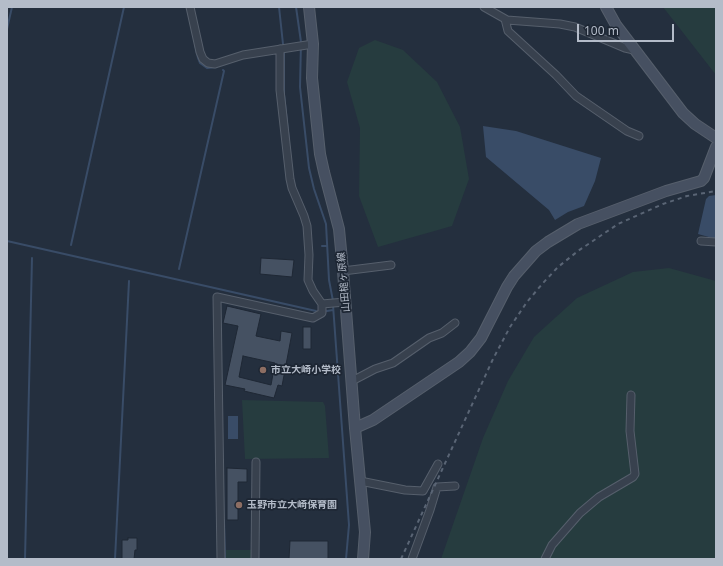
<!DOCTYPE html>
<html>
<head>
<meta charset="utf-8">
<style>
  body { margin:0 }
  #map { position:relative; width:723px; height:566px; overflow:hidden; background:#242f3e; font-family:"Noto Sans",sans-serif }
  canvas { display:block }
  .frame { position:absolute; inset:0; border:8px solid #b4bcc9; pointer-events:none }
  .scale { position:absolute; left:577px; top:24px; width:97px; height:18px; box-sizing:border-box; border:2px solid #b4bcc9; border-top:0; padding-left:5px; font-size:12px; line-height:14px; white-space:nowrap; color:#b4bcc9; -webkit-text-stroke:3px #1d2633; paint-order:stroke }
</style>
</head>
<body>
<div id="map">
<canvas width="723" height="566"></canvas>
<div class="frame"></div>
<div class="scale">100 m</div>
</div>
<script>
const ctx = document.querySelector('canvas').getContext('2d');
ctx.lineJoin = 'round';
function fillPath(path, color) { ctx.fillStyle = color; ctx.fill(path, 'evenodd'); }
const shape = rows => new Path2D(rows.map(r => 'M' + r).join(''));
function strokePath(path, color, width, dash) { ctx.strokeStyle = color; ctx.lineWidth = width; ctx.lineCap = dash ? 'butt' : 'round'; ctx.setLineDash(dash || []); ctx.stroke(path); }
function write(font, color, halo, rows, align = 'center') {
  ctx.font = font + ' "Noto Sans","Noto Sans JP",sans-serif'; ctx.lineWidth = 3.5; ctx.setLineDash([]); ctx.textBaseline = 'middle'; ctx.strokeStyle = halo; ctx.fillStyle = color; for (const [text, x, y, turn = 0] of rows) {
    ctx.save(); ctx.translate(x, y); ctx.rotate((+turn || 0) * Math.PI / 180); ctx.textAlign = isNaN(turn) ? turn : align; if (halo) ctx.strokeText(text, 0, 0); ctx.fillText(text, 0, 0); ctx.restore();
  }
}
const green = shape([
  [663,7,716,7,716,75],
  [375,40,403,50,437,82,460,127,469,179,452,226,378,247,359,196,360,128,347,82,359,48],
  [669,268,716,281,716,559,441,559,483,438,508,381,534,337,577,298,633,272],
  [242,400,323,402,325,406,329,458,245,459],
  [226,550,253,550,253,559,226,559]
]);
const water = shape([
  [483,126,516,131,601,158,595,181,584,206,568,212,555,220,549,210,486,157],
  [716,195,716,239,698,234,706,199,709,196],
  [228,416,238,416,238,439,228,439]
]);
const stream = shape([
  [279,7,283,44],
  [296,7,301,42,300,87,309,168,314,189,326,224,329,280,333,301],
  [7,29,12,7],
  [195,44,198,58,200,63,207,68,217,67],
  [284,52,284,94,289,141],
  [7,241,316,311],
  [71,245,124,7],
  [322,246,327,246],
  [179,269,224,71,223,70],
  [333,305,349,525,346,559],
  [327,311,333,310],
  [224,520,225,559],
  [25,559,32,258],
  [115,559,129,281]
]);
const building = shape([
  [261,258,294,260,292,277,260,274,261,258],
  [227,306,261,314,256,336,280,341,281,331,292,333,282,386,278,385,274,398,244,391,245,389,225,385,238,326,223,323,227,306],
  [243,356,275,363,271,385,239,377,243,356],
  [303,327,311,327,311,349,303,349,303,327],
  [227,468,247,469,247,482,238,482,238,520,227,520,227,468],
  [128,538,137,538,137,550,135,550,134,559,122,559,122,540,128,540,128,538],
  [290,541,328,541,328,559,289,559,290,541]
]);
const street = shape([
  [190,7,200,52,203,59,208,63,215,64,243,55,313,44],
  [484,7,507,20,560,24,575,27,625,48,634,50],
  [505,19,508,31,556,75,576,96,627,131,639,136],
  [701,241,716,242],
  [343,271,391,265],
  [322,304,345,302],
  [352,381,375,369,393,363,429,338,442,333,455,323],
  [360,481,405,490,423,491,438,464],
  [221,559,217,297,313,318,322,313,322,304,313,291,308,280,309,255,307,226,304,216,292,188,290,179,280,90,280,49],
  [255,559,256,462],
  [412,559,430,510,437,487,455,486],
  [545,559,552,545,580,513,599,497,633,477,635,474,630,431,631,395]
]);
const secondary = shape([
  [309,7,313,44,312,78,320,154,324,172,339,229,343,271,355,428,365,532,363,559],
  [606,7,616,25,683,113,695,124,716,138],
  [355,428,373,420,459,362,470,352,481,338,507,287,514,276,536,251,548,242,578,224,666,191,701,181,704,178,716,147]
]);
const rail = shape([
  [401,559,493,359,510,327,527,302,543,283,558,267,578,251,618,224,663,204,687,196,716,191]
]);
const markers = [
  [263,370,4,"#8d6e63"],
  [239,505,4,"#8d6e63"]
];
const streetNames = [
  ["山田槌ヶ原線",344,282,-95]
];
const poiNames = [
  ["市立大崎小学校",271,370],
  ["玉野市立大崎保育園",247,505]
];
fillPath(green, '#263c3f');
fillPath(water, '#394c67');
strokePath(stream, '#394c67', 2);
fillPath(building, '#455162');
strokePath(building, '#1f2835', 1);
strokePath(street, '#565f6c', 9);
strokePath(secondary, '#565f6c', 12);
strokePath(street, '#38414e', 7);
strokePath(secondary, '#465061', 10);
strokePath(rail, '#5a6575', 2, [4, 4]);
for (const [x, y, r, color] of markers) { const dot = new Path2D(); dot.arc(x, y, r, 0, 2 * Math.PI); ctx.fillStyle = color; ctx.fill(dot); strokePath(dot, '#1d2633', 1.5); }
write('10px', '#b4bcc9', '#1d2633', streetNames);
write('bold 10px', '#b4bcc9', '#1d2633', poiNames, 'left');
</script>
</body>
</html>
